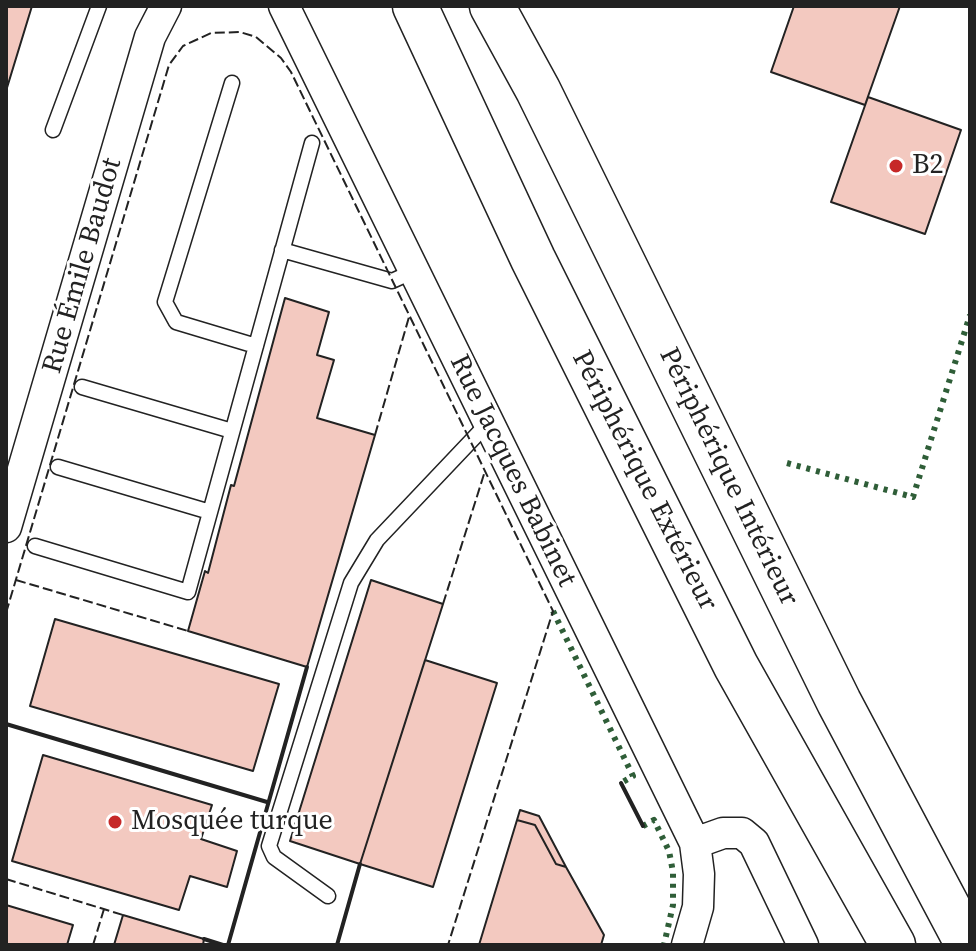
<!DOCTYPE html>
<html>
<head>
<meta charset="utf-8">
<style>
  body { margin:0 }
  #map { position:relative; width:976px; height:951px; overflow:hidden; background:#fff; font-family:"Source Serif 4",serif }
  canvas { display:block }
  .frame { position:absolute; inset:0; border:8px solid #222; pointer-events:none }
</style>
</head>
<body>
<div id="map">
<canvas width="976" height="951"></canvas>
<div class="frame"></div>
</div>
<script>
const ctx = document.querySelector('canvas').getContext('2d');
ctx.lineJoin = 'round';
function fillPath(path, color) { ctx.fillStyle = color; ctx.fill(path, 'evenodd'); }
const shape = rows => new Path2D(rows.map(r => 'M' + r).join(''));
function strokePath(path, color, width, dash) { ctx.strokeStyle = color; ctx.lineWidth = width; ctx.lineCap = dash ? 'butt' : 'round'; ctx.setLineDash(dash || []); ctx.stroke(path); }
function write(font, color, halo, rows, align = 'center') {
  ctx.font = font + ' "Source Serif 4",serif'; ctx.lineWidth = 6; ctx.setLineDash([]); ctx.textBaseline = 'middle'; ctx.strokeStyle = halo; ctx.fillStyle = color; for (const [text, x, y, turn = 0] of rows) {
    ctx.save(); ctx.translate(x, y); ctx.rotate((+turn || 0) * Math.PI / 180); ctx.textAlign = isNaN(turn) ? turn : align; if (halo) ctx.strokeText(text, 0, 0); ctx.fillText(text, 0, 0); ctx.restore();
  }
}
const building = shape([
  [6,6,32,6,6,91,6,6],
  [794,6,900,6,865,105,771,72,794,6],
  [868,97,961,130,925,234,831,202,868,97],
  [285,298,329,312,317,355,334,360,317,418,375,435,307,667,188,631,205,571,208,573,231,485,234,486,285,298],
  [371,580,443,604,360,864,290,841,371,580],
  [55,619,279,684,253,771,30,706,55,619],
  [425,660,497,683,433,887,360,864,425,660],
  [43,755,212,805,201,839,237,851,227,887,190,876,179,910,12,861,43,755],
  [520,810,539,816,566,867,556,864,535,825,517,820,520,810],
  [517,820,535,825,556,864,566,867,604,935,601,945,479,945,517,820],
  [6,905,73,925,67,945,6,945,6,905],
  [123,915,204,939,203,945,114,945,123,915]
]);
const lane = shape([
  [232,83,165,302,176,322,256,346],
  [53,130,99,6],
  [282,250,392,281,414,271],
  [82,387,232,431],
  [58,467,210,512],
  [35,546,188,592,312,143],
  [328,896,274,857,269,846,351,583,377,540,488,423]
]);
const street = shape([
  [284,6,695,843,699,874,698,907,687,945],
  [6,527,150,37,166,6],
  [695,843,723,833,742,833,754,843,803,945]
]);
const highway = shape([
  [415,6,533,259,736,666,893,945],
  [492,6,538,90,839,702,968,945]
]);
const hedge = shape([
  [787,463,913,497,970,315],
  [553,611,633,776,621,783],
  [643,826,654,820,669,851,673,872,673,905,664,945]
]);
const fence = shape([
  [375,435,409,317],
  [16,580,188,631],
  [443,604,485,471],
  [6,613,169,65,183,46,211,33,240,32,256,37,281,58,291,72,553,611,448,945],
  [6,879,123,915],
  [93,945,104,909]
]);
const wall = shape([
  [6,724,267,802],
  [621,783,643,826],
  [204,939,223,945],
  [228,945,307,667],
  [337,945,360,864]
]);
const markers = [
  [896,166,8,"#c62828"],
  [115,822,8,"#c62828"]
];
const poiNames = [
  ["B2",912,166],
  ["Mosquée turque",131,822]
];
const streetNames = [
  ["Rue Émile Baudot",83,266,-74],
  ["Rue Jacques Babinet",512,471,64],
  ["Périphérique Intérieur",728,477,64],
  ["Périphérique Extérieur",644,481,63]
];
fillPath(building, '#f3c9c0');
strokePath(building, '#222', 2);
strokePath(lane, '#222', 17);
strokePath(street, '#222', 33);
strokePath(highway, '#222', 47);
strokePath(lane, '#fff', 14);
strokePath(street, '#fff', 30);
strokePath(highway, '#fff', 44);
strokePath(hedge, '#2f5e38', 6, [4, 6]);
strokePath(fence, '#222', 2, [10, 4]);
strokePath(wall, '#222', 4);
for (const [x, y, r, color] of markers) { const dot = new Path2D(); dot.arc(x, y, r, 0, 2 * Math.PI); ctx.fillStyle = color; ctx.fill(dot); strokePath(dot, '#fff', 3); }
write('28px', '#222', '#fff', poiNames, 'left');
write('28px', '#222', '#fff', streetNames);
</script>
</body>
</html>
